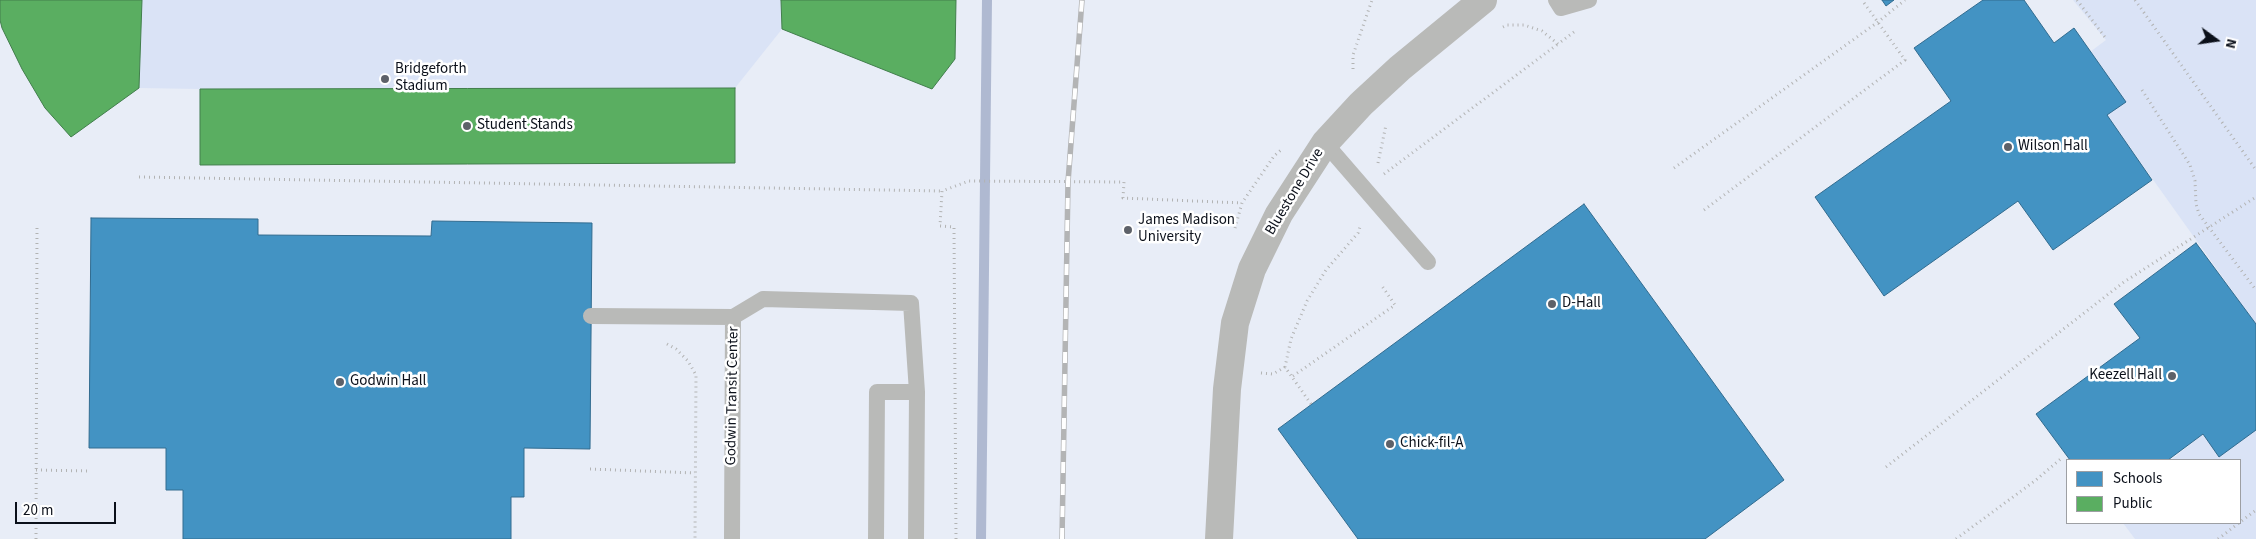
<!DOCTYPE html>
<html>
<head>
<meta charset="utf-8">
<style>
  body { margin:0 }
  #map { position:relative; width:2256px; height:539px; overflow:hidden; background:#f6f8fb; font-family:"Source Sans 3",sans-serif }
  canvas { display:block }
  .legend { position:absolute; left:2066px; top:459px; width:175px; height:65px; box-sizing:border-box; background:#fff; border:1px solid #9d9fa3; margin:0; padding:6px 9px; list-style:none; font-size:15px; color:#0b101a }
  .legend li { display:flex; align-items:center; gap:10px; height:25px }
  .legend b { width:25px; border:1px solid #9d9fa3 }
  .north { position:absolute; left:2191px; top:15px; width:50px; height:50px; -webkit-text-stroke:4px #fff; paint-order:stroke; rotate:104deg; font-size:14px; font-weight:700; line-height:20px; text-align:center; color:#0b101a }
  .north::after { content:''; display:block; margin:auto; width:18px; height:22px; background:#0b101a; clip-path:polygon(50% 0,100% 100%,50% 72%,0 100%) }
  .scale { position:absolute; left:15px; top:502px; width:101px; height:22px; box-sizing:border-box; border:2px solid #0b101a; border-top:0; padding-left:6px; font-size:15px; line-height:18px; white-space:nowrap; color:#0b101a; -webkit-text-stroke:4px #fff; paint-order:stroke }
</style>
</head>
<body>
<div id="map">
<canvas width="2256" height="539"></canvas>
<ul class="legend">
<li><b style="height:14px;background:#4393c3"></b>Schools</li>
<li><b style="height:14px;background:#5aae61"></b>Public</li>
</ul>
<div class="north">N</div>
<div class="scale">20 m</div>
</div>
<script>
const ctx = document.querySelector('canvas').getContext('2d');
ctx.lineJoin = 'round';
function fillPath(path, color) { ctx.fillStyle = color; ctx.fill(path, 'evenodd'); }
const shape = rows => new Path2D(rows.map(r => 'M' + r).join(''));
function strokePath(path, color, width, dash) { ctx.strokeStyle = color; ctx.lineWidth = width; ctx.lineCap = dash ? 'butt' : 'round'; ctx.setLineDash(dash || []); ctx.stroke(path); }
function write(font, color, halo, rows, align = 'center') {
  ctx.font = font + ' "Source Sans 3",sans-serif'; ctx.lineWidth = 5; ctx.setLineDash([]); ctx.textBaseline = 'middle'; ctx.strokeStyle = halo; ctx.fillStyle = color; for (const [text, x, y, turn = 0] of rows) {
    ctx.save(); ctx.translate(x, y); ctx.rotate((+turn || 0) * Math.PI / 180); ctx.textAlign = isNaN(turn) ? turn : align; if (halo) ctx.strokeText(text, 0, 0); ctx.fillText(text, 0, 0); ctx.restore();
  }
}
const built = shape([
  [0,0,2256,0,2256,539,0,539],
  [2067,460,2240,460,2240,523,2067,523]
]);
const green = shape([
  [0,0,956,0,955,59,932,89,782,29,735,88,735,163,200,165,199,89,139,88,71,137,45,108,22,69,2,28],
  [2073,0,2256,0,2256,324,2107,115,2090,52,2106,40],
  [2256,430,2256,539,2135,539,2123,523,2240,523,2240,460,2171,460,2203,434]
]);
const schools = shape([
  [1882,0,1894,0,1886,6,1882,0],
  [1983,0,2024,0,2054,43,2074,28,2126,102,2107,115,2152,180,2053,250,2018,201,1884,296,1815,197,1951,101,1914,48,1983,0],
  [1584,204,1784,480,1705,539,1358,539,1278,429,1584,204],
  [91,218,258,219,258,235,431,236,432,221,592,223,590,449,524,448,524,497,511,497,511,539,183,539,183,490,166,490,166,448,89,448,91,218],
  [2196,243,2256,324,2256,430,2219,457,2203,434,2168,460,2070,460,2036,414,2140,338,2114,304,2196,243]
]);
const public = shape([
  [0,0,142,0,139,88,71,137,45,108,22,69,2,28,0,20,0,0],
  [781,0,956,0,955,59,932,89,782,29,781,0],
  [735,88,735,163,200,165,200,89,735,88]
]);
const stream = shape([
  [981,539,987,0]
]);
const path = shape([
  [2077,0,2107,40],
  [2135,0,2256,170],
  [1503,27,1507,25,1524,25,1542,31,1558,44,1574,32],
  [1353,69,1353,55,1372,0],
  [2142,90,2190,165,2195,181,2196,204,2199,214,2256,290],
  [1378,163,1386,125],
  [1674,168,1878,22,1905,0],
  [1384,174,1558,44],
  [139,177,942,191],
  [1704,210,1905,60,1862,0],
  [1235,228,1242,203,1274,156,1281,150],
  [667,344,676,349,688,361,696,375,695,539],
  [1261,373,1273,374,1285,367],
  [1293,376,1395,305,1382,286],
  [1311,404,1285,367,1291,339,1307,301,1326,270,1358,233,1361,224],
  [1886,467,2124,282,2256,197],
  [590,469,695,473],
  [36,470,89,471],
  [36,539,37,228],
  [956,539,954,227,940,226,942,191,969,181,1124,182,1123,198,1242,203],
  [1956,539,2036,480,2063,457],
  [2218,539,2256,510]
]);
const service = shape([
  [1556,0,1561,8,1589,0],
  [1325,143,1428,262],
  [591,316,733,317],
  [732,539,733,317,763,299,911,303,917,392,916,539],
  [876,539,877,392,917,392]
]);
const tertiary = shape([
  [1219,539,1227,389,1235,323,1252,269,1279,214,1325,143,1361,104,1400,68,1483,0]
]);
const rail = shape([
  [1062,539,1068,182,1082,0]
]);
const markers = [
  [385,79,5,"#5d6169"],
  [467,126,5,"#5d6169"],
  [2008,147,5,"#5d6169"],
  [1128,230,5,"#5d6169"],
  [1552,304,5,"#5d6169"],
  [2172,376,5,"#5d6169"],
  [340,382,5,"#5d6169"],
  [1390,444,5,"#5d6169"]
];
const poiNames = [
  ["Bridgeforth",395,70],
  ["Stadium",395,87],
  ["Student Stands",477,126],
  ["Wilson Hall",2018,147],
  ["James Madison",1138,221],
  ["University",1138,238],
  ["D-Hall",1562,304],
  ["Keezell Hall",2162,376,"right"],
  ["Godwin Hall",350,382],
  ["Chick-fil-A",1400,444]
];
const streetNames = [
  ["Bluestone Drive",1295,192,-59],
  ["Godwin Transit Center",733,396,-89]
];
fillPath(built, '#e8edf7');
fillPath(green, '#dae3f6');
fillPath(schools, '#4393c3');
strokePath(schools, '#326c90', 1);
fillPath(public, '#5aae61');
strokePath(public, '#427f4c', 1);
strokePath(stream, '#afb9d1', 10);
strokePath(path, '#b2b3b3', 3, [1, 4]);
strokePath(service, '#b9bab8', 16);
strokePath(tertiary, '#b9bab8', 28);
strokePath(rail, '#b3b4b5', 5.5);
strokePath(rail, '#fff', 4, [11]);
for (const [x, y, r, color] of markers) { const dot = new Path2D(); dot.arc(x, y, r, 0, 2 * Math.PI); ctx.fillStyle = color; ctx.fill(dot); strokePath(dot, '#fff', 2); }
write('15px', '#0b101a', '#fff', poiNames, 'left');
write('15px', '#0b101a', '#fff', streetNames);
</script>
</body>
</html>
